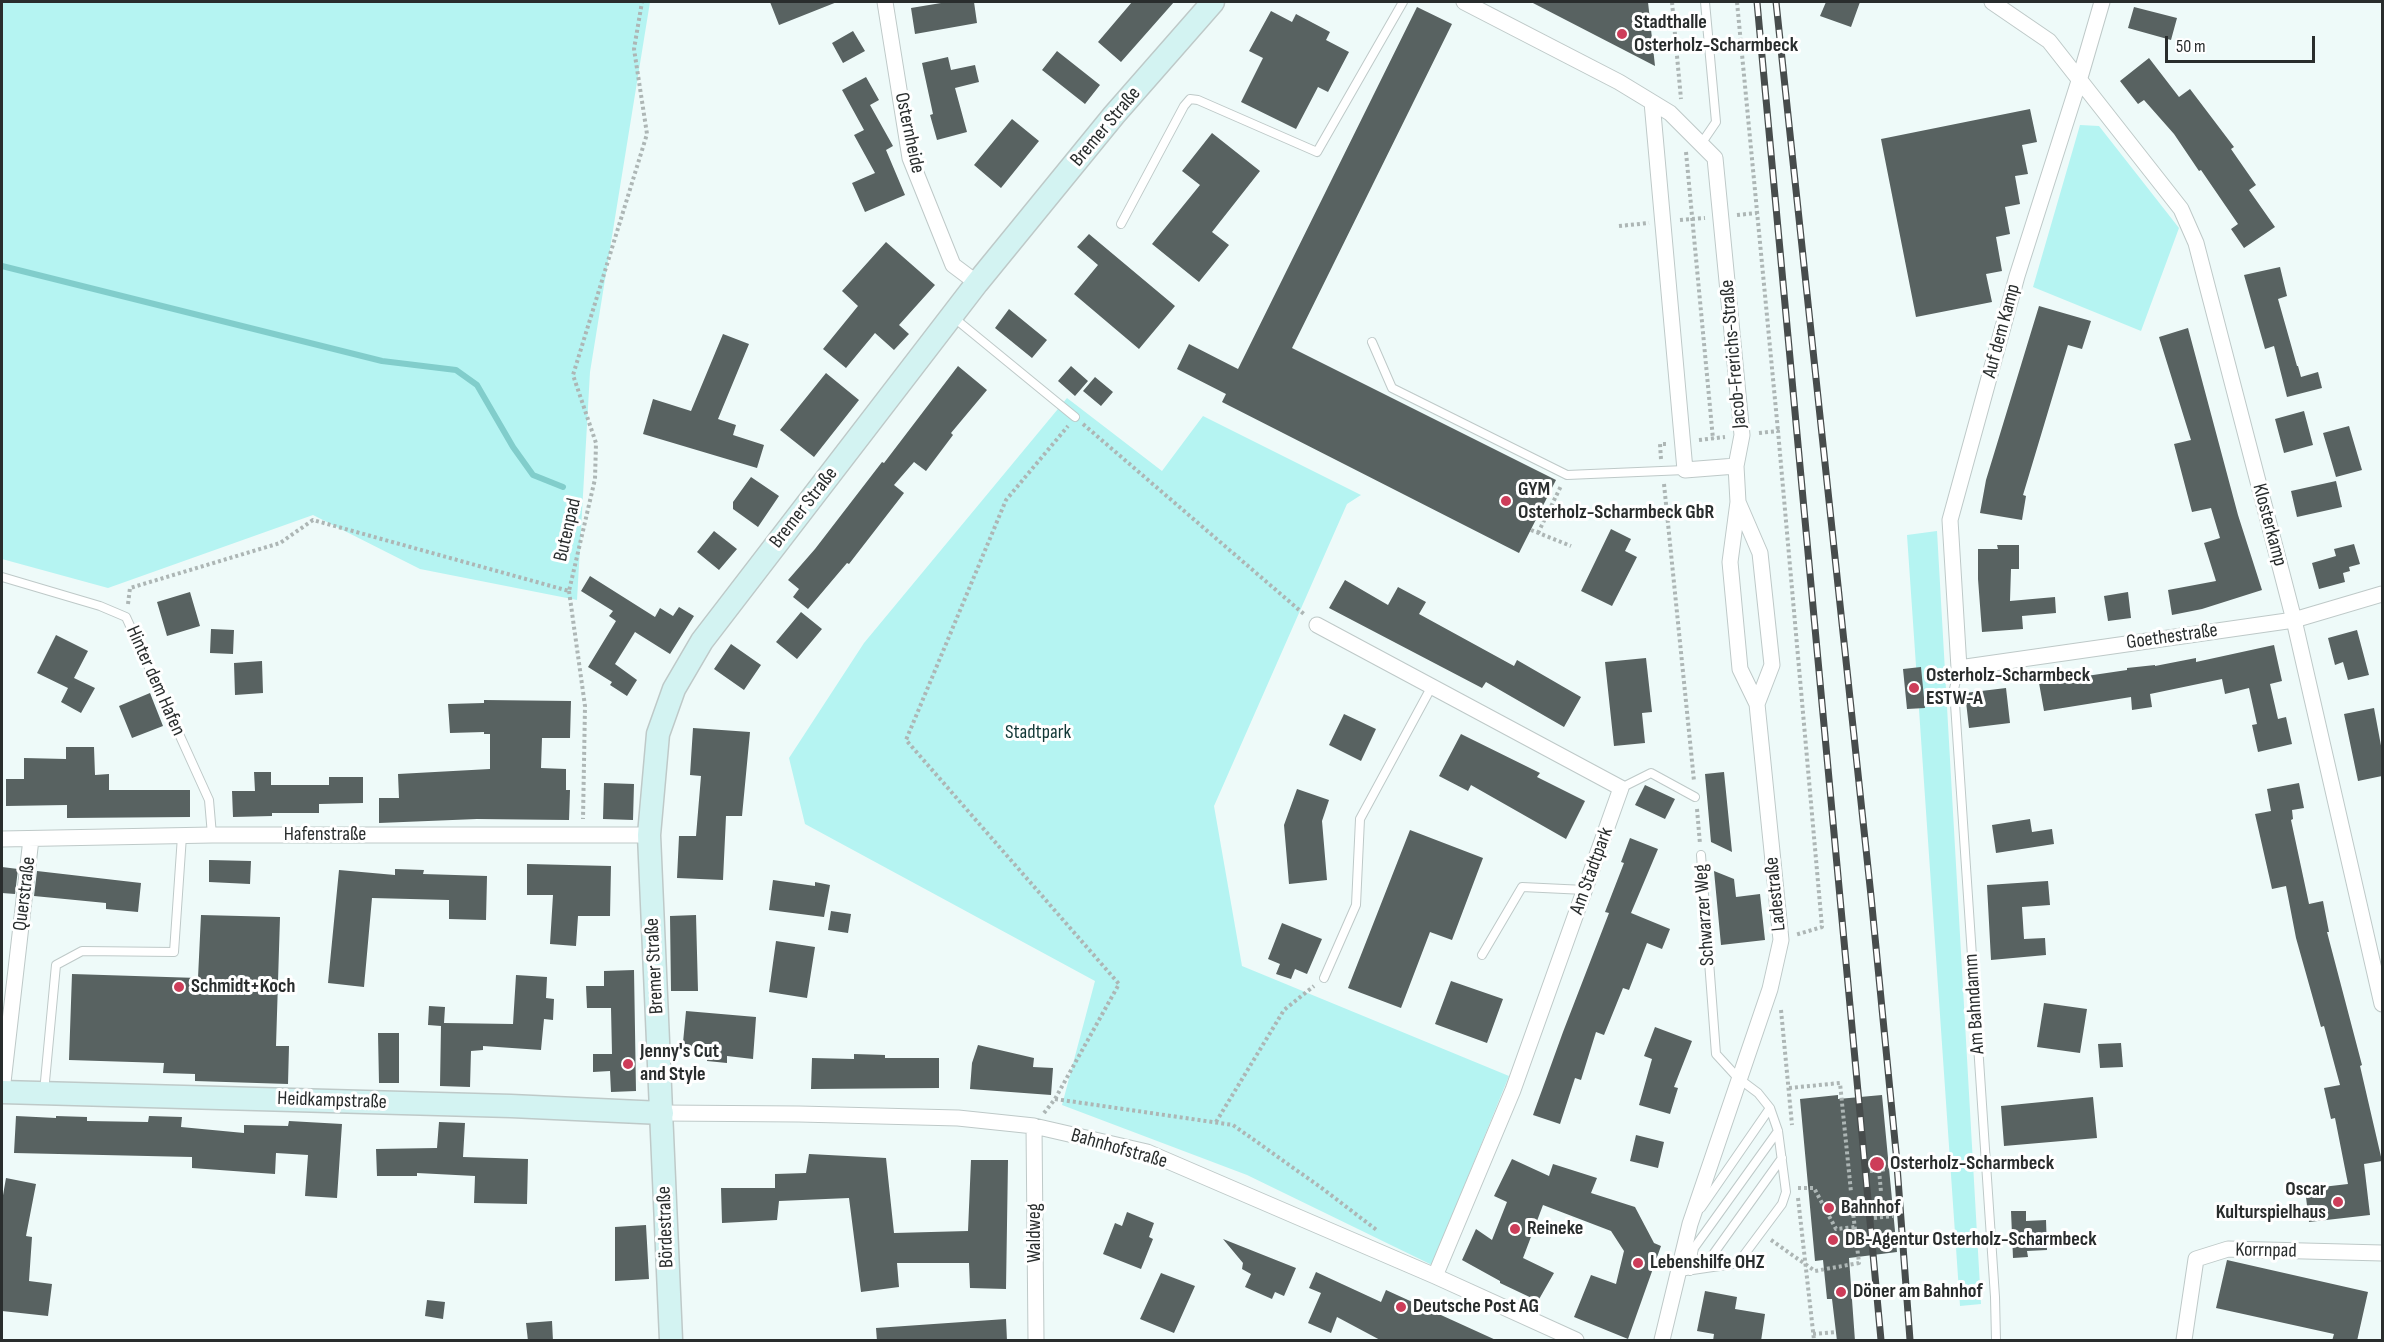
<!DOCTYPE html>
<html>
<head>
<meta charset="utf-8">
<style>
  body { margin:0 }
  #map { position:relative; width:2384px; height:1342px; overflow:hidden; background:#eefaf9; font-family:"Sofia Sans Condensed",sans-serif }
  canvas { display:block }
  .frame { position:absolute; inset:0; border:3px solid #292d2d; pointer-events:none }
  .scale { position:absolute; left:2165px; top:36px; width:150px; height:27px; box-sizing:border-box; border:3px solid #292d2d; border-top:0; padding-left:8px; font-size:18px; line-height:21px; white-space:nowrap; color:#292d2d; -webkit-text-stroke:4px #fff; paint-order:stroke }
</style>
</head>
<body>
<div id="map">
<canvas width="2384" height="1342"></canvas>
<div class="frame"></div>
<div class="scale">50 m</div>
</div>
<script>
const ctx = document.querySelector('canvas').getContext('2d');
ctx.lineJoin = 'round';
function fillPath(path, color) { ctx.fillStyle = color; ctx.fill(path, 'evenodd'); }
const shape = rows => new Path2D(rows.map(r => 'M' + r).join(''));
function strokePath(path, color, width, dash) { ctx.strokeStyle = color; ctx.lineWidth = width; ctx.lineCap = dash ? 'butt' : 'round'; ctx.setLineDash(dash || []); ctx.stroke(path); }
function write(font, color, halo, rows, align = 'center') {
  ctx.font = font + ' "Sofia Sans Condensed",sans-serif'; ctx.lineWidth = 6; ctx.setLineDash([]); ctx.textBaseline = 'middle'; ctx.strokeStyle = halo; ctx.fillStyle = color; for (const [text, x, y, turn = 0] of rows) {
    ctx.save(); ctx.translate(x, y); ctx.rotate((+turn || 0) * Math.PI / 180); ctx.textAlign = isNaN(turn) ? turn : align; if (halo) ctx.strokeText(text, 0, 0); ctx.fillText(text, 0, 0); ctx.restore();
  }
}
const green = shape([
  [2,2,650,2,590,372,577,600,420,569,313,515,108,588,2,559],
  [2080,125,2099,126,2179,228,2141,331,2033,287],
  [1067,398,1162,471,1203,416,1361,495,1347,504,1214,806,1242,966,1509,1076,1432,1265,1247,1175,1062,1105,1095,981,805,824,789,758,864,643],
  [1937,531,1981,1304,1960,1306,1907,535]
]);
const stream = shape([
  [2,266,382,361,456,370,477,385,513,447,533,475,563,487]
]);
const building = shape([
  [770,2,837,2,779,25],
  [947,2,974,2,977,23,915,34,911,8],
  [1132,2,1174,2,1121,62,1098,42],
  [1531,2,1648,2,1655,66],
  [1826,2,1860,2,1851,27,1820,16],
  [1417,7,1452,24,1292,348,1556,480,1519,553,1222,402,1226,394,1177,369,1189,344,1238,369],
  [2134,7,2177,18,2171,40,2128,28],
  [1271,11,1292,22,1296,14,1330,32,1326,40,1349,52,1328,92,1318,87,1296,129,1241,102,1263,58,1249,51],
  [853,31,865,51,843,63,832,43],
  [1057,51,1100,85,1085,104,1042,70],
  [948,57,951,70,975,65,979,82,955,88,967,132,937,140,930,115,933,114,922,63],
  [2149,58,2179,97,2190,89,2234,147,2231,149,2256,185,2249,190,2275,227,2244,248,2231,229,2238,224,2201,170,2199,171,2174,134,2144,100,2138,104,2120,81],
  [866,77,879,100,870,105,893,146,886,150,905,195,865,212,852,183,875,173,854,135,864,130,842,90],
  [2030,109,2037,142,2022,145,2028,174,2015,176,2020,204,2005,207,2010,234,1996,237,2002,271,1986,274,1992,302,1916,317,1881,139],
  [1012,119,1039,141,1001,188,974,165],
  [1212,133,1260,171,1212,232,1229,245,1199,282,1152,244,1200,185,1182,171],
  [1089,234,1175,306,1139,349,1074,294,1098,265,1077,247],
  [886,242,935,285,899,325,909,334,894,350,875,333,846,368,823,349,858,306,842,291],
  [2280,267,2287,296,2278,299,2297,366,2298,366,2301,377,2318,372,2322,388,2287,397,2274,346,2265,349,2244,275],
  [2039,306,2091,321,2082,349,2068,345,2023,495,2026,496,2022,520,1980,513,1986,480],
  [1009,309,1047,340,1032,358,995,328],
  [2188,328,2238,515,2262,590,2202,609,2172,615,2168,590,2216,581,2204,543,2220,538,2211,508,2192,512,2174,444,2191,440,2159,337],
  [723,334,749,344,718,419,736,425,733,435,764,445,757,468,643,434,653,399,691,411],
  [958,366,987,390,951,433,953,435,926,471,914,462,894,485,904,493,849,564,847,563,808,609,793,597,799,589,788,580,815,549,882,462,884,463],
  [1071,366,1088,381,1075,396,1058,381],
  [826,373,859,400,814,457,780,430],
  [1095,377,1113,392,1101,406,1083,391],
  [2304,411,2313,445,2284,453,2275,419],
  [2349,426,2362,470,2336,477,2323,433],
  [751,477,779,496,758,527,733,509,733,502],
  [2336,481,2342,507,2297,517,2291,491],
  [1611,529,1631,539,1625,551,1637,557,1612,606,1581,591],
  [714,531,737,549,719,570,697,552],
  [2354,544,2360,564,2349,567,2350,571,2343,573,2345,582,2319,589,2312,563,2336,556,2334,549],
  [1997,545,2019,545,2019,569,2011,569,2010,601,2055,597,2056,613,2022,616,2023,629,1982,632,1978,579,1978,549,1998,549],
  [590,576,655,617,660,608,673,616,679,607,694,616,670,654,635,632,615,664,637,680,627,696,610,685,612,682,588,667,616,621,609,616,613,611,581,591],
  [1345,580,1388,605,1398,587,1426,602,1419,614,1514,666,1517,660,1581,697,1564,727,1486,682,1482,688,1329,608],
  [190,592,200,626,167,636,157,602],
  [2128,592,2131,618,2108,621,2104,596],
  [801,612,822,629,797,659,776,642],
  [211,629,234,630,233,654,210,653],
  [2357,630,2369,675,2348,680,2343,662,2335,665,2328,638],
  [56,635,88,651,74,678,95,688,81,713,61,702,68,688,37,673],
  [731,644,761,665,744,690,714,669],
  [2274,645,2282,681,2270,684,2278,719,2286,717,2292,744,2258,752,2252,725,2257,724,2249,688,2225,694,2222,679,2150,694,2152,707,2132,710,2131,697,2044,711,2039,683,2127,670,2127,668,2155,665,2155,666,2196,658,2196,662],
  [1646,658,1652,712,1642,713,1645,743,1614,746,1605,662],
  [262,661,263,693,235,695,234,663],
  [1921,667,1925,708,1907,709,1903,669],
  [2006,688,2010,723,1969,728,1965,693],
  [150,693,163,726,132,738,119,706],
  [484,700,571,701,570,738,542,738,541,768,566,769,566,790,570,790,569,820,477,819,379,823,379,798,399,798,398,774,490,769,490,734,484,734,484,732,450,733,448,704,484,703],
  [2374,708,2382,751,2382,776,2358,781,2344,714],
  [1344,714,1376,729,1361,761,1329,745],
  [693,728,750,732,742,816,726,816,723,880,677,878,679,836,696,836,701,776,690,775],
  [1461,734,1540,773,1537,777,1585,801,1566,839,1471,785,1468,791,1439,776],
  [66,747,94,747,95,775,109,774,109,790,190,790,190,817,67,818,67,805,6,806,6,779,24,779,24,758,66,759],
  [254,772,271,772,271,785,329,785,329,777,363,777,363,803,319,804,319,813,272,813,272,816,233,817,232,791,255,791],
  [1724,772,1732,852,1711,842,1705,774],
  [604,783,634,784,633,820,603,819],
  [2299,783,2304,808,2292,810,2293,819,2291,820,2309,904,2323,901,2329,932,2327,932,2362,1065,2360,1066,2382,1161,2364,1164,2370,1215,2309,1222,2305,1189,2348,1184,2335,1118,2331,1119,2324,1088,2340,1085,2324,1026,2321,1027,2296,938,2286,886,2272,889,2255,814,2271,811,2267,789],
  [1645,785,1675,799,1665,819,1635,805],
  [1297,789,1329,800,1322,821,1327,880,1289,884,1284,825],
  [2030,819,2032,832,2052,829,2054,844,1996,853,1992,825],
  [1410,830,1483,858,1452,940,1430,932,1401,1008,1348,988],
  [1630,838,1658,849,1631,913,1670,929,1662,949,1647,943,1629,990,1623,988,1604,1035,1596,1032,1581,1080,1575,1078,1560,1124,1533,1115,1563,1032,1609,913,1605,912,1624,863,1621,862],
  [209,860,251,861,250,884,209,882],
  [527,864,611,866,610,916,578,916,576,946,550,944,553,895,527,895],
  [2,867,18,869,15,894,2,893],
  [395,869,424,870,423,874,487,876,486,920,449,919,449,900,372,898,364,987,328,983,339,870,395,875],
  [37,871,141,883,138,912,106,909,106,903,34,896],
  [1714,871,1734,879,1736,897,1760,894,1765,940,1721,945],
  [773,880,815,886,815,882,830,885,824,917,769,910],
  [2048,881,2050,905,2022,907,2024,939,2045,938,2046,955,1991,960,1987,885],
  [831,911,851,914,848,933,828,930],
  [201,915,280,917,276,1046,289,1046,288,1084,195,1081,195,1074,163,1073,164,1063,69,1060,72,974,198,978],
  [696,915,698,991,671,991,670,916],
  [1282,923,1322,939,1307,974,1295,969,1291,979,1276,974,1280,964,1268,959],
  [776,941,815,947,807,998,769,992],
  [634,970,636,1091,611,1092,610,1071,593,1072,593,1054,612,1054,611,1008,587,1008,586,986,604,986,604,971],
  [516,975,547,977,546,998,554,999,553,1020,544,1019,541,1050,483,1046,483,1050,471,1051,470,1087,440,1086,441,1026,428,1025,429,1006,445,1007,444,1023,513,1024],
  [1451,981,1503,999,1487,1043,1435,1024],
  [2044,1003,2087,1009,2080,1053,2037,1047],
  [686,1011,756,1017,753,1059,727,1056,727,1063,707,1061,707,1055,682,1053],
  [1655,1027,1692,1041,1674,1087,1678,1088,1670,1114,1639,1105,1652,1059,1644,1056],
  [378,1033,399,1033,399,1083,379,1083],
  [2121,1043,2123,1067,2100,1068,2098,1044],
  [978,1045,1034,1058,1033,1067,1053,1068,1051,1095,970,1089,972,1063],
  [854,1054,885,1055,885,1058,939,1058,939,1088,811,1089,812,1058,854,1059],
  [1838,1095,1838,1099,1882,1095,1897,1252,1849,1258,1855,1341,1837,1341,1832,1299,1827,1299,1823,1260,1815,1261,1800,1099],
  [2093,1097,2097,1138,2004,1146,2001,1106],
  [16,1116,56,1118,56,1116,87,1117,87,1121,148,1122,149,1116,182,1117,181,1127,244,1133,244,1125,288,1126,289,1121,342,1124,337,1198,305,1196,308,1155,276,1153,275,1174,192,1168,192,1157,14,1153],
  [439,1122,465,1123,463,1157,528,1159,527,1204,474,1203,475,1176,417,1173,417,1176,377,1176,376,1149,437,1148],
  [1636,1135,1664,1142,1658,1168,1630,1161],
  [809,1154,886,1158,894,1233,968,1231,971,1160,1008,1160,1006,1289,970,1288,969,1263,897,1263,899,1287,861,1292,849,1198,779,1201,777,1220,722,1223,721,1188,775,1188,775,1174,806,1173],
  [1512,1159,1549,1176,1553,1164,1597,1178,1591,1193,1635,1207,1654,1243,1661,1246,1628,1339,1574,1317,1591,1275,1616,1284,1624,1251,1611,1231,1543,1205,1523,1258,1554,1273,1538,1301,1500,1283,1500,1281,1462,1260,1476,1229,1492,1240,1507,1202,1494,1196],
  [6,1178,36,1184,26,1236,32,1237,29,1281,52,1284,48,1316,2,1311,2,1201],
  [2011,1211,2026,1211,2026,1221,2046,1220,2047,1250,2027,1251,2028,1257,2013,1258],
  [1127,1212,1154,1223,1149,1237,1153,1239,1141,1269,1103,1254,1115,1223,1122,1226],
  [646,1225,649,1279,615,1281,615,1227],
  [1223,1239,1296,1268,1284,1296,1275,1292,1272,1299,1245,1287,1251,1274,1242,1269,1243,1263],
  [2227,1260,2368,1292,2357,1341,2332,1341,2334,1334,2216,1308],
  [1316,1272,1381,1302,1386,1290,1498,1341,1382,1341,1337,1317,1331,1333,1308,1323,1321,1293,1309,1288],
  [1161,1273,1195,1286,1174,1333,1140,1319],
  [1705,1291,1737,1297,1735,1309,1765,1314,1761,1341,1713,1341,1714,1334,1697,1331],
  [427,1300,445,1302,443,1319,425,1316],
  [1006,1319,1007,1341,877,1341,876,1328],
  [552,1321,553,1341,528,1341,526,1323]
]);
const path = shape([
  [1672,2,1681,99],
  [1737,2,1778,431],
  [1686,152,1713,439],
  [1737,215,1757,213],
  [1680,220,1705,218],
  [1619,226,1649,223],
  [1083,424,1305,615],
  [1759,433,1778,431,1822,927,1795,935],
  [1699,440,1725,437],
  [1661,459,1660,444,1668,444],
  [1664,484,1694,781],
  [1531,530,1571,546],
  [1538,533,1561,486],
  [569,591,585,706,583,819],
  [128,604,130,588,280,543,313,520,569,591,595,479,596,443,573,375,647,134,634,49,642,2],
  [1697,809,1700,844],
  [1781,1010,1792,1125],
  [1789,1088,1840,1083,1851,1192],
  [1055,1099,1233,1125,1323,1189,1378,1231],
  [1044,1113,1055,1099,1119,984,906,740,1006,500,1068,426],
  [1216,1122,1284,1010,1314,986],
  [1879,1170,1881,1192],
  [1870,1171,1888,1169],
  [1798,1188,1814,1188,1836,1229,1855,1227],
  [1798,1198,1814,1340],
  [1883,1205,1884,1217],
  [1874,1218,1893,1216],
  [1771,1240,1815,1271,1859,1263,1852,1204],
  [1813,1334,1836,1332]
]);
const lane = shape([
  [1701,144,1716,122,1705,2],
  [1121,224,1184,106,1190,99,1198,100,1317,152,1403,2],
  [953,317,1075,417],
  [1372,342,1392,388,1567,475,1685,470],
  [2,577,100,606,126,617,209,800,212,835],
  [1959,668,1954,689,1995,1297,1996,1340],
  [1621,788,1651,773,1695,797],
  [1482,955,1522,887,1585,890],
  [1324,978,1356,905,1360,819,1432,686],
  [44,1092,56,965,82,951,174,952,182,836],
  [1701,1208,1770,1108],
  [1704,1267,1782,1158],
  [1690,1271,1694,1248,1778,1131],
  [1679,1272,1733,1264,1741,1259,1782,1204,1786,1192,1778,1131,1770,1108,1758,1093,1738,1078,1716,1054,1701,855]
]);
const street = shape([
  [885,2,910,158,953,265,977,283],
  [1464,2,1619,82,1670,113,1715,158,1742,435,1736,466,1738,502,1730,562,1740,669,1757,704,1781,940,1770,989,1690,1224,1662,1340],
  [1992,2,2049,41,2181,209,2196,243,2294,620,2382,1004],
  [2102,2,2079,81,2017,276,1950,520,1959,668,2294,620,2382,594],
  [1652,102,1685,470,1736,466],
  [1738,502,1760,553,1772,665,1757,704],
  [1317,625,1621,788,1513,1090,1435,1276],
  [2,839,212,835,649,835],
  [2,1091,31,839],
  [662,1113,799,1114,958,1118,1034,1126,1147,1152,1435,1276,1576,1340],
  [1034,1126,1036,1340],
  [2184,1340,2196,1259,2228,1249,2382,1253]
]);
const secondary = shape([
  [2,1092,511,1106,662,1113],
  [671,1340,649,835,658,734,674,689,702,641,977,283,1114,115,1213,2]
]);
const rail = shape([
  [1757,2,1881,1340],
  [1776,2,1871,896,1896,1152,1910,1340]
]);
const markers = [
  [1622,34,6,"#cd3d59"],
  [1506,501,6,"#cd3d59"],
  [1914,688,6,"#cd3d59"],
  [179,987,6,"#cd3d59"],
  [628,1064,6,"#cd3d59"],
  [1877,1164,8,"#cd3d59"],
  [2338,1202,6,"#cd3d59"],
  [1829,1208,6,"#cd3d59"],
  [1515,1229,6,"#cd3d59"],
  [1833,1240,6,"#cd3d59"],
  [1638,1263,6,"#cd3d59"],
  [1841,1292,6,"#cd3d59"],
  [1401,1307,6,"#cd3d59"]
];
const poiNames = [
  ["Stadthalle",1634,23],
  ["Osterholz-Scharmbeck",1634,46],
  ["GYM",1518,490],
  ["Osterholz-Scharmbeck GbR",1518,513],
  ["Osterholz-Scharmbeck",1926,676],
  ["ESTW-A",1926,699],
  ["Schmidt+Koch",191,987],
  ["Jenny's Cut",640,1052],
  ["and Style",640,1075],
  ["Osterholz-Scharmbeck",1890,1164],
  ["Oscar",2326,1190,"right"],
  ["Kulturspielhaus",2326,1213,"right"],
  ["Bahnhof",1841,1208],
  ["Reineke",1527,1229],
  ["DB-Agentur Osterholz-Scharmbeck",1845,1240],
  ["Lebenshilfe OHZ",1650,1263],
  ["Döner am Bahnhof",1853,1292],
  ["Deutsche Post AG",1413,1307]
];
const streetNames = [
  ["Bremer Straße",1106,127,-50],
  ["Osternheide",909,133,78],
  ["Auf dem Kamp",2002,331,-75],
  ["Jacob-Frerichs-Straße",1734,354,-95],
  ["Bremer Straße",804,508,-52],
  ["Klosterkamp",2269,525,75],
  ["Butenpad",568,530,-77],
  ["Goethestraße",2172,637,-8],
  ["Hinter dem Hafen",155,681,66],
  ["Hafenstraße",325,835],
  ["Am Stadtpark",1592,871,-70],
  ["Querstraße",25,894,-83],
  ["Ladestraße",1776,894,-96],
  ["Schwarzer Weg",1705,915,-94],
  ["Bremer Straße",655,966,-93],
  ["Am Bahndamm",1975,1004,-94],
  ["Heidkampstraße",332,1101,2],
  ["Bahnhofstraße",1119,1149,16],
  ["Bördestraße",666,1227,-92],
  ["Waldweg",1035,1233,-90],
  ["Korrnpad",2266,1251,1]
];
const parkNames = [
  ["Stadtpark",1038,733]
];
fillPath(green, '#b5f4f2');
strokePath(stream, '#81cdcb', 6);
fillPath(building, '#586261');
strokePath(lane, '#bec9c8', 10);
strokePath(street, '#bec9c8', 17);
strokePath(secondary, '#bec9c8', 25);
strokePath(path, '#adb6b5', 4, [3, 3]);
strokePath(lane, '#fff', 8);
strokePath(street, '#fff', 15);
strokePath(secondary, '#d3f3f2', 22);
strokePath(rail, '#474c4c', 7);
strokePath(rail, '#fff', 4.5, [14]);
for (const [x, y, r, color] of markers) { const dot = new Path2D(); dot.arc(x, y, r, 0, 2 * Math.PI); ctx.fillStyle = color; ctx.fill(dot); strokePath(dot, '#fff', 2); }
write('bold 20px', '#292d2d', '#fff', poiNames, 'left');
write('20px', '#292d2d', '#fff', streetNames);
write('20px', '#113736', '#fff', parkNames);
</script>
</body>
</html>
